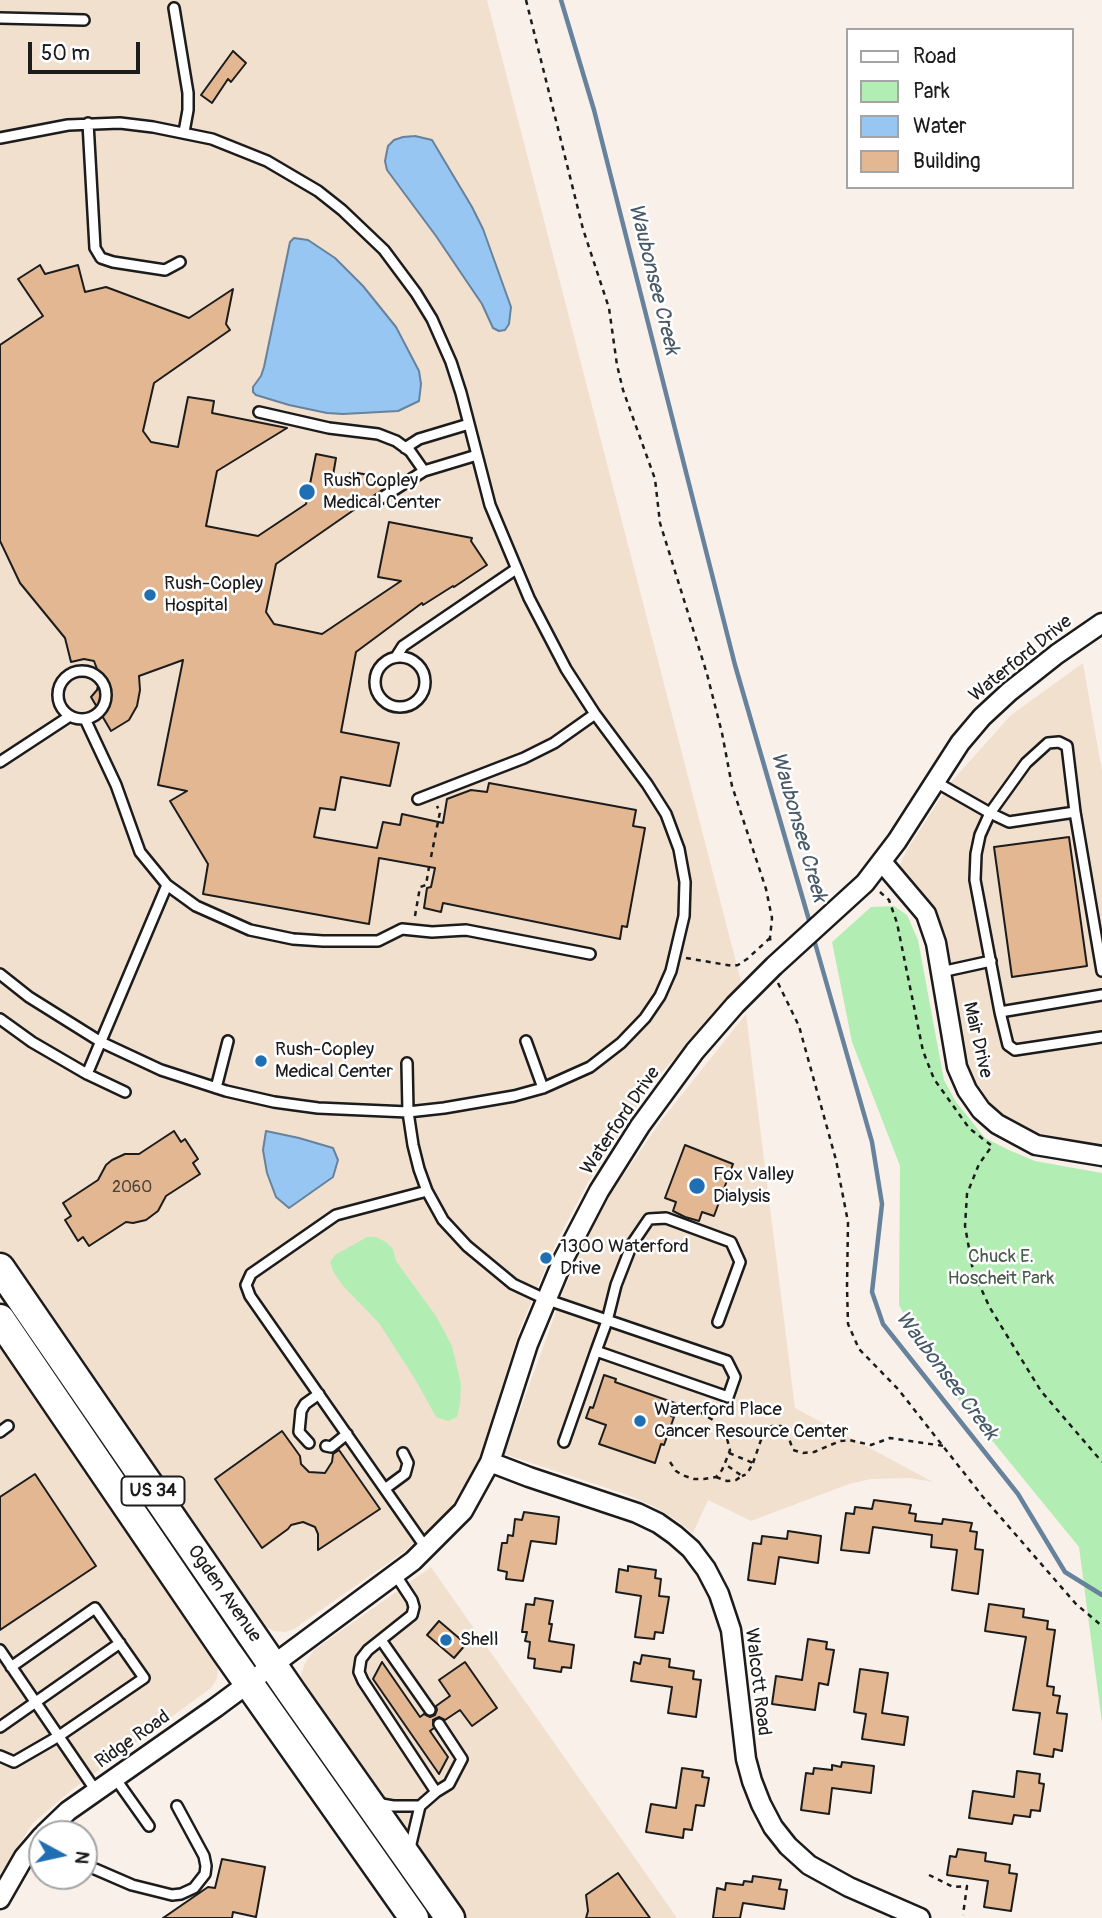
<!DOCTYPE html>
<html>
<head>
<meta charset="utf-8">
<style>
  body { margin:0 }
  #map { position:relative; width:1102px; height:1918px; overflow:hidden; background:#f9f1e9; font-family:Pangolin,sans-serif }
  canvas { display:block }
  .legend { position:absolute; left:846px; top:28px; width:228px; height:161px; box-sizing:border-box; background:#fff; border:2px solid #a4a4a4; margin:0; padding:9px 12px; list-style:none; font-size:21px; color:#1c1c1c }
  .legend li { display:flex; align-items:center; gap:14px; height:35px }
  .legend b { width:35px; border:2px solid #a4a4a4 }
  .north { position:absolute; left:28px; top:1820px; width:70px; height:70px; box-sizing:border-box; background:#fff; border:2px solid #a4a4a4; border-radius:50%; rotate:98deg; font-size:19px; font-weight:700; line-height:28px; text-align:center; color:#1c1c1c }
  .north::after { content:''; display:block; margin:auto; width:24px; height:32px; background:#1f6fb2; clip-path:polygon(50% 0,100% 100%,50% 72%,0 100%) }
  .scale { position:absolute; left:28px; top:42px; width:112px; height:32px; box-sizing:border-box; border:4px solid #1c1c1c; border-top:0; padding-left:9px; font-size:21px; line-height:24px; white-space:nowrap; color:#1c1c1c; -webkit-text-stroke:5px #fff; paint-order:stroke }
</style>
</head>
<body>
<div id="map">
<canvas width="1102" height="1918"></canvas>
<ul class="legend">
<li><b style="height:9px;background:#fff"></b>Road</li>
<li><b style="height:19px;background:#b2eeb3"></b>Park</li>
<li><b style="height:19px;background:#98c6f2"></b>Water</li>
<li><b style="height:19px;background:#e2b792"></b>Building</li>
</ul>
<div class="north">N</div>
<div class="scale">50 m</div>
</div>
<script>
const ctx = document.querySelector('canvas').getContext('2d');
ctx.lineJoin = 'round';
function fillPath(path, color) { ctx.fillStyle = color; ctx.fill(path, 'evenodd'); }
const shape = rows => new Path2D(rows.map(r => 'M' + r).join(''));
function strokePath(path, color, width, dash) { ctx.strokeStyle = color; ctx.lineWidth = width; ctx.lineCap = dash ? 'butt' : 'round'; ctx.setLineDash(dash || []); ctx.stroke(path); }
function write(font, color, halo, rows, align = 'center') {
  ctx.font = font + ' Pangolin,sans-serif'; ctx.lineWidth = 5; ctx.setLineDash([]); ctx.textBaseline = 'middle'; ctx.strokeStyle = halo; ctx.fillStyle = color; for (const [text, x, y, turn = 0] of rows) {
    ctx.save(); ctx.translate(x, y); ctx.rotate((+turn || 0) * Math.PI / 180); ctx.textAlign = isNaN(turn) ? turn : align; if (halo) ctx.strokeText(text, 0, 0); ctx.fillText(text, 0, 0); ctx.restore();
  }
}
const built = shape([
  [0,0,487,0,742,985,652,1083,586,1186,556,1243,520,1329,481,1454,466,1483,448,1511,404,1552,294,1629,285,1632,273,1631,258,1621,233,1592,0,1249],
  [1083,663,1102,771,1102,1151,1045,1141,1002,1121,961,1075,936,938,894,876,908,848,951,782,1011,715],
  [746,1014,795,1408,933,1482,910,1478,871,1479,849,1484,751,1521,708,1500,693,1533,676,1520,653,1506,625,1494,504,1454,565,1287,603,1205,660,1122],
  [0,1336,216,1652,218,1667,217,1679,211,1688,73,1789,33,1823,0,1874],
  [431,1567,677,1918,461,1918,303,1689,301,1675,305,1663,314,1650]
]);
const green = shape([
  [894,906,907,915,918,940,944,1080,956,1102,985,1138,1009,1150,1035,1161,1102,1173,1102,1723,1079,1547,932,1367,899,1305,900,1166,852,1042,832,942,871,907],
  [367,1237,376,1237,386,1242,393,1249,396,1261,436,1316,452,1346,461,1384,460,1403,457,1417,448,1421,436,1417,415,1379,379,1323,344,1287,334,1273,330,1262,335,1255]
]);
const water = shape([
  [415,136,432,140,472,207,483,229,511,307,509,324,505,330,499,331,493,328,482,304,436,236,387,170,385,161,388,146,394,140,403,137,415,136],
  [294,238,308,240,335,258,363,286,396,327,419,371,421,384,419,401,398,411,343,414,327,413,289,405,256,395,253,392,253,387,261,376,264,367,290,242,294,238],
  [266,1131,299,1138,333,1148,338,1160,333,1177,289,1208,276,1197,267,1173,263,1150,266,1131]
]);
const stream = shape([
  [561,0,594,110,735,665,811,927],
  [813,936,872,1142,882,1204,872,1292,883,1324,1018,1494,1065,1572,1102,1595]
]);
const building = shape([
  [233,51,246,63,231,82,228,79,212,103,201,95,233,51],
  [40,265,45,274,78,265,85,292,106,287,189,318,233,289,226,324,230,330,154,383,143,431,151,442,178,447,188,397,214,401,212,413,287,428,217,471,206,526,258,536,306,504,316,454,336,458,331,487,352,472,397,480,276,564,266,612,274,624,322,634,401,581,378,577,389,522,472,538,471,541,487,565,454,587,453,586,423,605,422,603,356,652,341,732,399,743,390,786,341,777,335,810,320,808,314,837,377,848,383,822,400,825,402,814,443,823,447,799,471,790,487,792,489,783,636,810,633,826,645,828,627,927,622,926,620,939,443,903,441,912,424,908,427,888,431,887,435,868,379,858,369,924,203,894,208,864,170,801,187,791,158,785,183,660,139,676,140,690,137,706,129,720,111,731,91,697,97,690,100,677,94,661,84,659,71,662,65,638,20,583,0,541,0,345,43,316,18,279,40,265],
  [1069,837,1087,966,1012,977,994,847,1069,837],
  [174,1131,181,1142,185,1139,198,1159,193,1163,200,1174,166,1196,158,1211,146,1220,133,1223,126,1222,89,1246,83,1237,78,1241,65,1220,71,1216,63,1203,98,1180,106,1165,112,1160,125,1154,139,1154,174,1131],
  [685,1145,733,1164,714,1216,702,1212,699,1221,685,1217,673,1211,676,1202,665,1198,685,1145],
  [604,1375,616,1379,615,1382,675,1403,671,1416,674,1417,664,1445,661,1444,655,1463,599,1444,606,1425,586,1418,590,1407,593,1408,604,1375],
  [282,1431,300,1456,301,1464,309,1472,325,1473,332,1462,333,1454,339,1450,380,1509,318,1550,318,1534,315,1527,303,1522,291,1525,288,1529,262,1548,215,1479,282,1431],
  [35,1474,96,1566,0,1630,0,1497,35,1474],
  [874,1500,911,1505,909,1513,916,1514,915,1521,942,1524,943,1519,972,1523,970,1531,977,1532,975,1549,983,1550,978,1594,952,1590,957,1550,931,1547,932,1535,873,1527,869,1553,841,1550,846,1513,854,1514,855,1507,872,1509,874,1500],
  [524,1512,559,1517,556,1544,531,1541,523,1581,506,1579,507,1572,498,1570,502,1543,507,1543,508,1535,513,1536,515,1519,522,1520,524,1512],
  [788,1531,821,1536,818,1563,779,1557,775,1584,748,1580,753,1543,761,1544,762,1536,787,1539,788,1531],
  [628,1566,656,1570,655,1578,661,1579,659,1596,669,1597,663,1633,655,1632,654,1639,635,1637,641,1596,616,1592,619,1569,628,1571,628,1566],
  [535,1598,553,1601,549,1624,552,1624,549,1641,574,1645,571,1668,562,1667,561,1672,534,1668,535,1659,528,1658,530,1642,525,1641,527,1632,522,1632,526,1604,534,1605,535,1598],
  [989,1604,1024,1609,1023,1617,1048,1621,1047,1629,1055,1630,1047,1686,1054,1687,1053,1695,1060,1696,1057,1713,1067,1714,1062,1751,1054,1749,1053,1757,1034,1754,1040,1713,1013,1710,1026,1637,985,1631,989,1604],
  [439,1621,466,1644,454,1658,427,1635,439,1621],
  [808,1639,827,1642,826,1649,834,1650,828,1685,819,1683,815,1710,772,1704,776,1676,802,1680,808,1639],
  [642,1655,670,1659,669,1667,694,1671,693,1679,701,1680,696,1717,668,1713,672,1687,631,1681,634,1662,640,1664,642,1655],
  [382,1662,420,1717,424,1714,430,1717,435,1715,437,1710,436,1706,450,1696,439,1680,465,1662,497,1708,472,1726,460,1710,445,1720,439,1717,433,1720,434,1728,430,1731,448,1757,439,1774,373,1679,382,1662],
  [860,1669,888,1673,882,1713,908,1717,904,1745,862,1739,866,1714,854,1712,860,1669],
  [842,1762,874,1766,871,1793,832,1788,829,1814,801,1810,806,1773,813,1774,814,1768,832,1770,832,1765,841,1767,842,1762],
  [682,1768,703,1771,702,1777,709,1778,704,1806,696,1805,692,1830,684,1829,683,1838,646,1832,651,1804,676,1808,682,1768],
  [1017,1771,1040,1774,1039,1783,1044,1784,1040,1811,1031,1810,1030,1817,1014,1815,1012,1824,969,1818,973,1791,1014,1797,1017,1771],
  [958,1849,986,1853,985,1861,1010,1865,1009,1873,1017,1874,1011,1911,984,1907,988,1881,947,1875,950,1856,956,1857,958,1849],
  [222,1859,265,1867,256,1917,233,1912,232,1918,163,1918,208,1887,215,1888,222,1859],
  [618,1873,650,1918,586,1918,588,1911,586,1895,618,1873],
  [753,1876,781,1880,779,1889,787,1890,784,1909,743,1903,740,1918,713,1918,717,1888,725,1890,726,1883,743,1885,744,1881,752,1882,753,1876]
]);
const path = shape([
  [526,0,583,229,609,308,617,365,623,390,655,479,660,523,707,674,722,733,732,786,766,889,772,918,770,938,771,945],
  [431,857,440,812,437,806],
  [880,892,889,900,897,923,923,1051,934,1079,969,1128,992,1146,979,1164,967,1194,965,1226,973,1271,990,1308,1041,1391,1102,1462],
  [415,916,420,887,426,885,429,867],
  [686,958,733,966,738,965,747,959,770,938],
  [778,983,799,1026,836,1160,848,1222,847,1287,848,1324,859,1349,898,1389,983,1497,1076,1604,1102,1626],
  [729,1453,753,1463,747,1474,742,1476],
  [670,1462,676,1471,682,1475,694,1479,704,1479,716,1477,722,1470,727,1458,730,1450,725,1431,713,1420,689,1406],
  [753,1463,764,1431,772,1426,781,1426,786,1430,793,1450,803,1453,814,1452,840,1441,849,1440,871,1445,890,1438,944,1446],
  [716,1477,727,1481,736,1480,742,1476,725,1464],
  [929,1875,953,1887,967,1886,963,1915]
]);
const lane = shape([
  [174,8,188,93,188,110,184,132],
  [0,18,84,20],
  [88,123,95,248,101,258,113,262,165,270,180,262],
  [0,138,68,125,120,123,153,127,212,139,267,161,318,191,342,210,384,250,416,293,432,319,451,362,461,393,490,505,529,598,566,669,595,714,647,784,666,814,679,849,685,882,684,916,671,971,660,996,645,1018,621,1043,590,1067,543,1088,514,1096,444,1108,408,1112,318,1108,274,1102,226,1091,161,1070,101,1042,29,997,0,974],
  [259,412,329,428,378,434,396,441,410,451,424,471,477,455],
  [405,448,419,439,469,424],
  [375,502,424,471],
  [396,657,403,646,516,569],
  '375 682a25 25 0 1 1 50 0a25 25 0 1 1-50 0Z',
  '58 695a24 24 0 1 1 48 0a24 24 0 1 1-48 0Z',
  [85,719,116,785,140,852,167,885,196,906,250,930,293,939,323,941,378,941,402,929,432,932,466,930,590,954],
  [0,762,70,716],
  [934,781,990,813,1009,822,1075,812],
  [418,799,524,758,554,743,595,714],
  [1102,971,1075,812,1067,746,1059,742,1048,743,1026,763,990,813,980,835,976,854,975,880,1000,1012,1008,1045,1015,1050,1102,1037],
  [941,972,991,961],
  [1000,1012,1102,995],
  [0,1019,32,1042,87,1074,125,1092],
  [526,1041,543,1088],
  [407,1063,408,1112,413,1145,419,1169,427,1191,443,1220,467,1246,513,1284,545,1299,727,1361,735,1377,728,1397,596,1351,564,1442],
  [87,1074,167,885],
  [216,1088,228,1041],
  [596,1351,607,1321,616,1285,632,1244,649,1219,666,1218,731,1242,740,1262,718,1322],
  [0,1432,8,1426],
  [309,1443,299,1432,301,1411,305,1404,319,1394],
  [326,1446,331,1447,347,1434],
  [386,1488,405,1474,408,1463,403,1453],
  [426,1548,250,1296,246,1285,251,1274,336,1215,427,1191],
  [395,1574,412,1600,414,1607,412,1615,368,1650,361,1659,359,1672,363,1681,436,1792,420,1806,410,1848],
  [381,1640,430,1710],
  [0,1650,96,1791],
  [0,1727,120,1643],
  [0,1756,14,1762,59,1736,144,1678,95,1608,11,1667],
  [115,1778,149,1826],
  [436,1792,449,1784,462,1759,439,1724],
  [376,1803,393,1806,420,1806],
  [95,1869,132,1885,172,1895,181,1894,194,1888,205,1874,206,1866,204,1856,177,1806]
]);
const street = shape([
  [882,862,926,914,936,943,957,1067,967,1090,981,1110,997,1124,1036,1145,1102,1156],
  [490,1462,529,1477,637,1513,658,1523,675,1535,691,1549,706,1569,719,1594,731,1630,746,1759,752,1781,761,1804,773,1827,788,1846,809,1865,849,1887,920,1918],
  [44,1834,68,1811,215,1708,413,1561,463,1511,490,1462,528,1344,563,1260,599,1191,640,1126,695,1051,735,1005,774,966,865,883,897,841,960,743,982,717,1009,692,1057,654,1102,623],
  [0,1899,24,1857,42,1836]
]);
const primary = shape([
  [0,1268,291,1692,450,1918],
  [0,1319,226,1651,414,1918]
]);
const markers = [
  [307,492,9,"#1f6fb2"],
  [150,595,7,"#1f6fb2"],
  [261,1061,7,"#1f6fb2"],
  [697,1186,9,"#1f6fb2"],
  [546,1258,7,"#1f6fb2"],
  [640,1421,7,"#1f6fb2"],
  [446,1640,7,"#1f6fb2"]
];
const numberNames = [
  ["2060",132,1188]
];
const shields = [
  [153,1491,63]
];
const shieldNames = [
  ["US 34",153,1491]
];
const poiNames = [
  ["Rush Copley",323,481],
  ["Medical Center",323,503],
  ["Rush-Copley",164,584],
  ["Hospital",164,606],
  ["Rush-Copley",275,1050],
  ["Medical Center",275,1072],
  ["Fox Valley",713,1175],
  ["Dialysis",713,1197],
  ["1300 Waterford",560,1247],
  ["Drive",560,1269],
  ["Waterford Place",654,1410],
  ["Cancer Resource Center",654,1432],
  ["Shell",460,1640]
];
const streetNames = [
  ["Waterford Drive",1021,659,-39],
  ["Mair Drive",977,1040,77],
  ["Waterford Drive",621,1121,-56],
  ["Ogden Avenue",224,1594,55],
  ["Walcott Road",757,1682,83],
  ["Ridge Road",133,1740,-35]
];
const parkNames = [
  ["Chuck E.",1001,1257],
  ["Hoscheit Park",1001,1279]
];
const waterNames = [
  ["Waubonsee Creek",653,279,76],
  ["Waubonsee Creek",798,827,74],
  ["Waubonsee Creek",946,1376,53]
];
fillPath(built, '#f2e0cf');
fillPath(green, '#b2eeb3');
fillPath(water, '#98c6f2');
strokePath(water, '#66829c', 2);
strokePath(stream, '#66829c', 4.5);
fillPath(building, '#e2b792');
strokePath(building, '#1c1c1c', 2);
strokePath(lane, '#1c1c1c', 14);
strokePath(street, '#1c1c1c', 23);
strokePath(primary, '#1c1c1c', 33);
strokePath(path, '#1c1c1c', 2.5, [5, 5]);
strokePath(lane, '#fff', 9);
strokePath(street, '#fff', 18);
strokePath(primary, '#fff', 28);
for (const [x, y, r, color] of markers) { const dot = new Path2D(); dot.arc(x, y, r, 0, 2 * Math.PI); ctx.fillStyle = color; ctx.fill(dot); strokePath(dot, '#fff', 2.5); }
write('16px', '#4e433a', null, numberNames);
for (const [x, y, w] of shields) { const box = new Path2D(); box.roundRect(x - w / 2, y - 14.5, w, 29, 5); ctx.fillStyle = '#fff'; ctx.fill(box); strokePath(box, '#1c1c1c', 2); }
write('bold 18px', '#1c1c1c', null, shieldNames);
write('19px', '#1c1c1c', '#fff', poiNames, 'left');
write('19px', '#1c1c1c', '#fff', streetNames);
write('19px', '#495b49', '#fff', parkNames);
write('italic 21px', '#475867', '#fff', waterNames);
</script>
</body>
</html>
